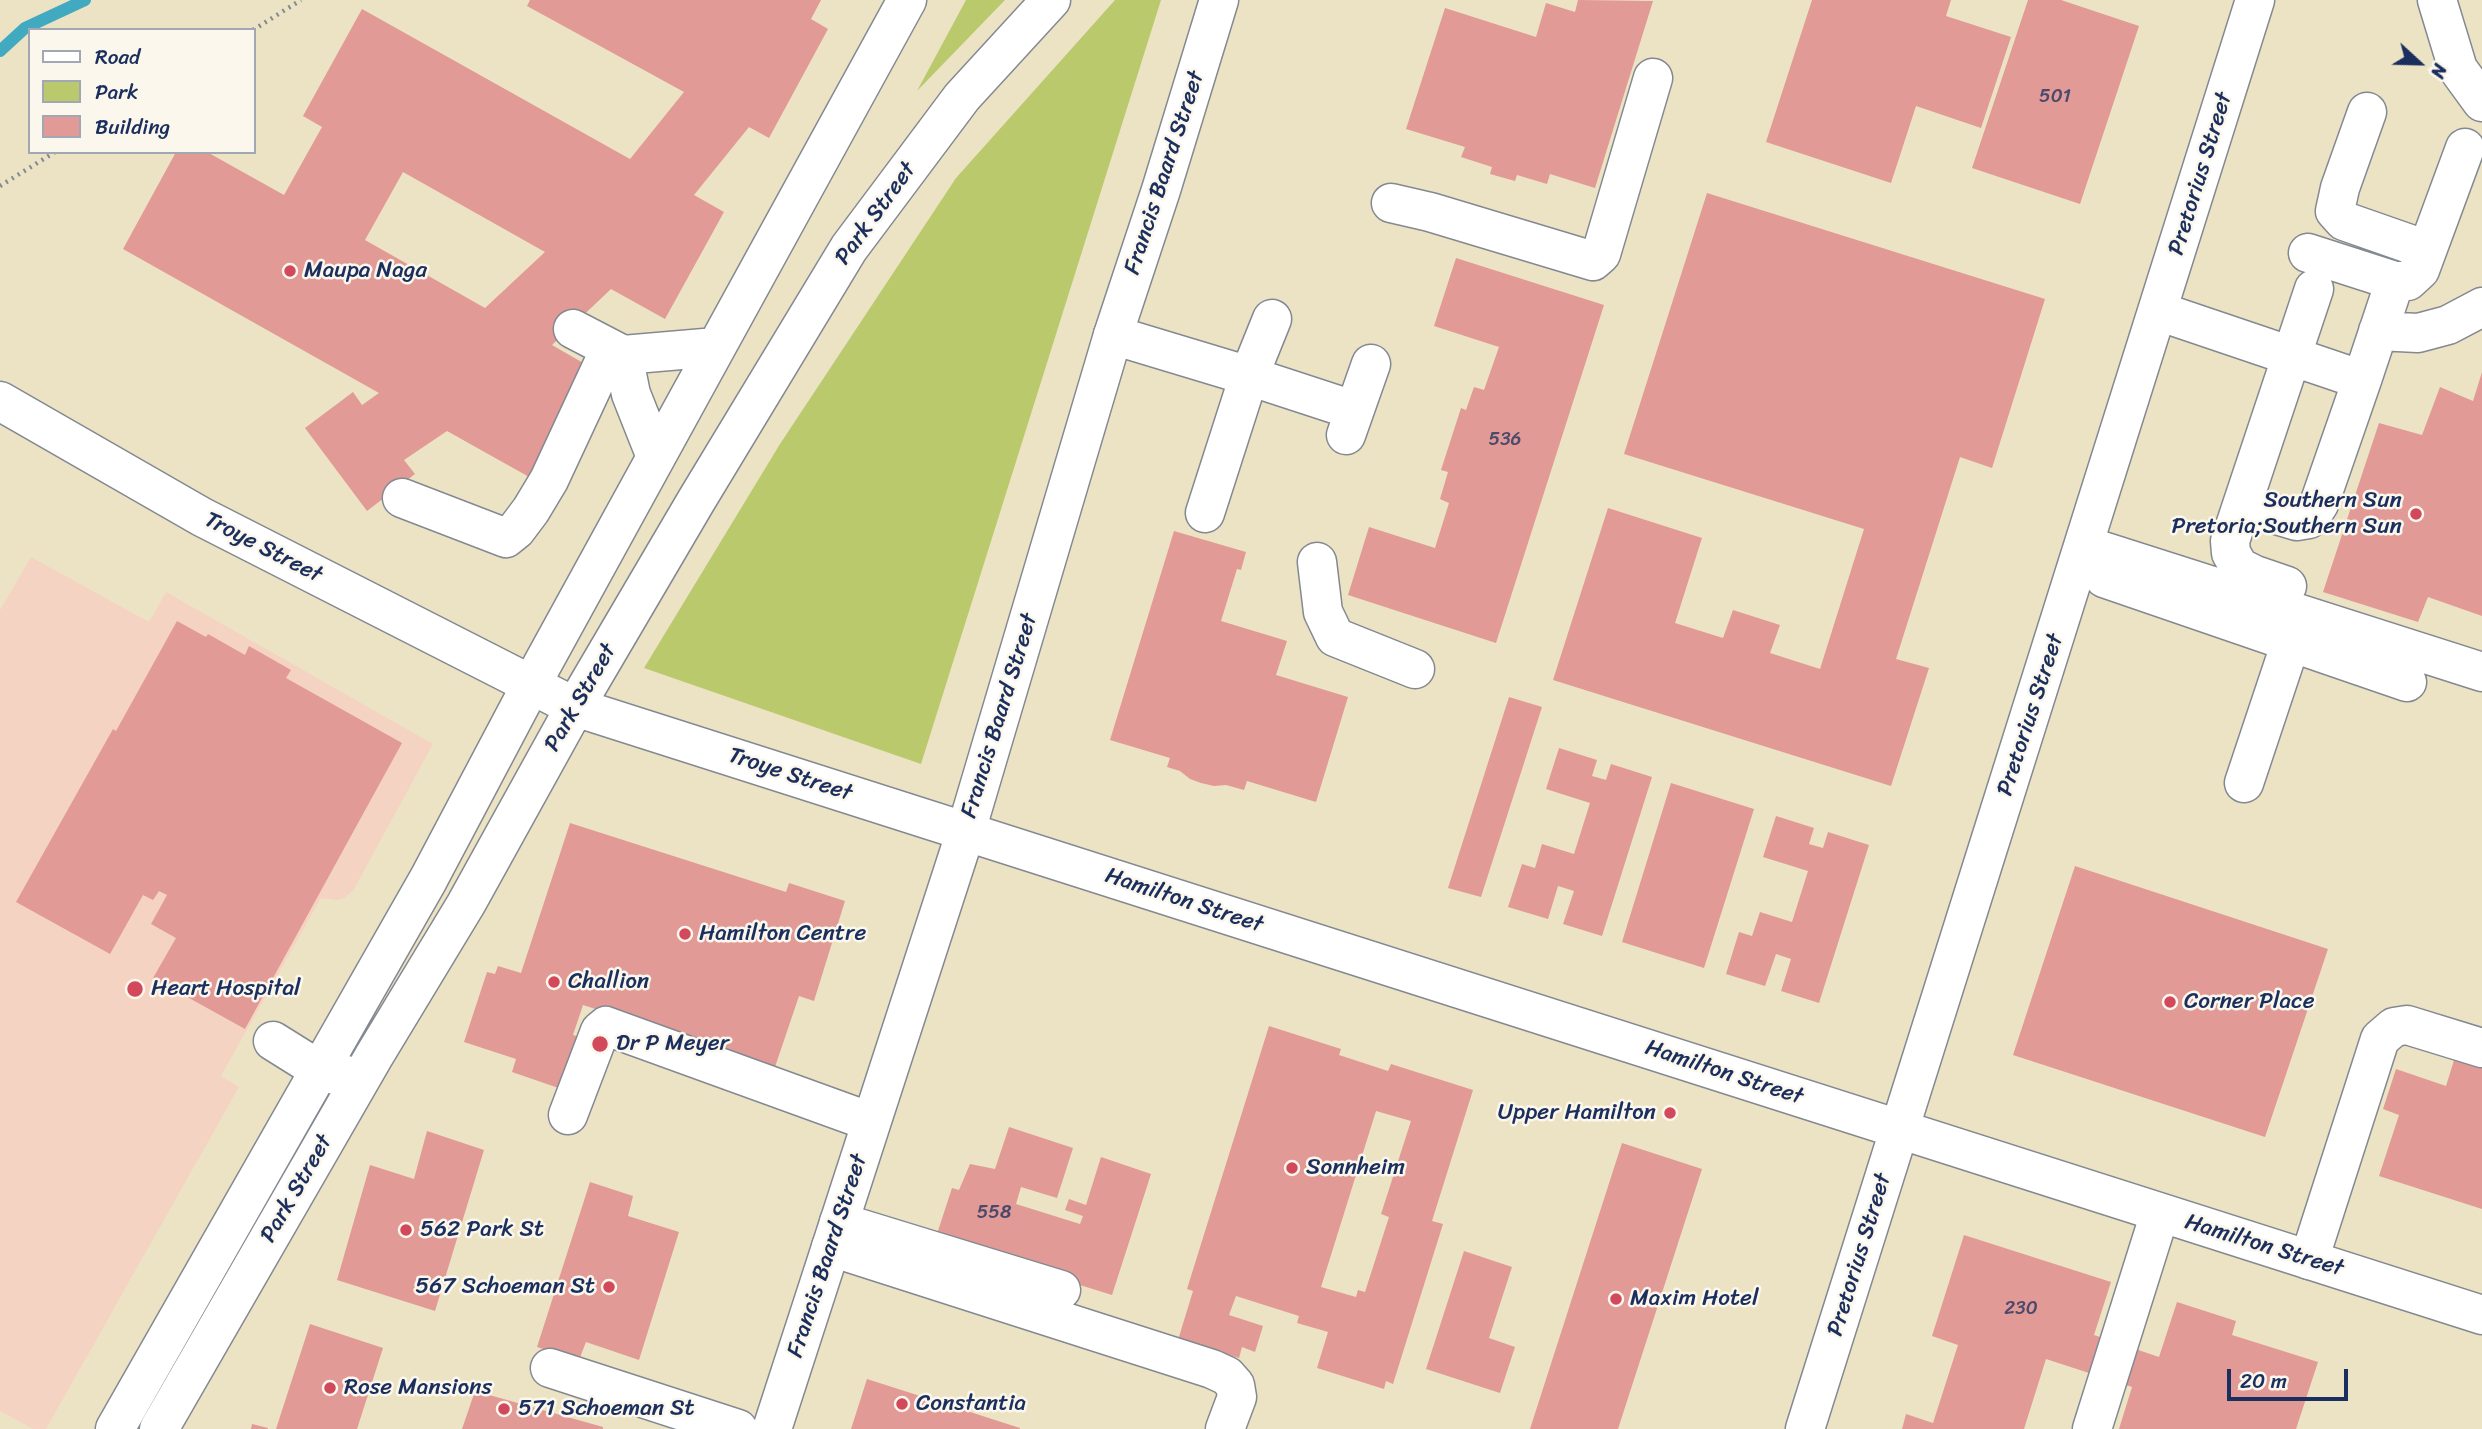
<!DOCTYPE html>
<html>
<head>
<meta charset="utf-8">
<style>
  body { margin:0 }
  #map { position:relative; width:2482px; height:1429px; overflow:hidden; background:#ece3c4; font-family:Sriracha,sans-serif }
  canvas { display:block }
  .legend { position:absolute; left:28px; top:28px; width:228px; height:126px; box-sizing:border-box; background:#fbf7ec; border:2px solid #a1a7b3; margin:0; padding:9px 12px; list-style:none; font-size:21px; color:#1b2f5e }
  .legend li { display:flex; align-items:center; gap:14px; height:35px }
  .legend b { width:35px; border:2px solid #a1a7b3 }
  .north { position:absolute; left:2384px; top:28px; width:70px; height:70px; -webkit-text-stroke:5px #fbf7ec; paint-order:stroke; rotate:112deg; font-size:19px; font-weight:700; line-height:28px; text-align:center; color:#1b2f5e }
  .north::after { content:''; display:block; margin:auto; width:24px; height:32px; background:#1b2f5e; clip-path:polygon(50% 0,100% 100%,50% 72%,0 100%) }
  .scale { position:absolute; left:2227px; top:1369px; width:121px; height:32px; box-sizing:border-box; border:4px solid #1b2f5e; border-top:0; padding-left:9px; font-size:21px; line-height:24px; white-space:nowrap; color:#1b2f5e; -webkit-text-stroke:5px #fbf7ec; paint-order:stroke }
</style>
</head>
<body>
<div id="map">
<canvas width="2482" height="1429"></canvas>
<ul class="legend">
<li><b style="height:9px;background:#fff"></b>Road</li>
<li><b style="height:19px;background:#bac96c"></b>Park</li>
<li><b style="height:19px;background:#e19a96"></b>Building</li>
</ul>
<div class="north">N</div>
<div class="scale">20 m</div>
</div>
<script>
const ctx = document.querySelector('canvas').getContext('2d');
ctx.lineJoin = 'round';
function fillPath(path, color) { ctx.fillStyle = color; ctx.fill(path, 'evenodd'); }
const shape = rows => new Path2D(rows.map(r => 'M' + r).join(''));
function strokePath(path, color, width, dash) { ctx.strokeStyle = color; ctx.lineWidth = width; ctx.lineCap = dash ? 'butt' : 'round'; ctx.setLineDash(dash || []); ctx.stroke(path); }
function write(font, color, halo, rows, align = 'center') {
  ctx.font = font + ' Sriracha,sans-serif'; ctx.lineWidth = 5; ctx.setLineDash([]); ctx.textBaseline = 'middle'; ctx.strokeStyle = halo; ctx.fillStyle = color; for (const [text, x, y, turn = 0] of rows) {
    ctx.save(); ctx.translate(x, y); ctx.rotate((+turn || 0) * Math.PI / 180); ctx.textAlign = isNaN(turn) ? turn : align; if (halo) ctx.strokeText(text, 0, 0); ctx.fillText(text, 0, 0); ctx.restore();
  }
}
const built = shape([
  [31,557,149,622,166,592,433,744,353,891,344,898,337,900,321,898,221,1076,239,1087,46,1429,33,1429,0,1411,0,610]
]);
const green = shape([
  [966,0,1005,0,917,91],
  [1115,0,1161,0,921,764,644,668,780,444,956,178]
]);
const stream = shape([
  [0,51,25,28,85,0]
]);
const building = shape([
  [530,0,821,0,811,19,828,29,769,138,749,127,694,195,724,212,665,319,611,289,552,345,592,368,531,478,447,431,404,460,415,474,367,511,305,428,353,392,362,405,379,393,123,249,176,152,207,152,284,195,322,127,303,116,362,9,630,159,684,92,527,6],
  [403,172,545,252,485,308,365,240],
  [1578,0,1653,1,1595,188,1550,174,1547,184,1517,175,1515,181,1490,174,1492,167,1461,157,1465,147,1406,129,1445,8,1536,37,1546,3,1575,12],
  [1812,0,1951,0,1946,16,2011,37,1981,128,1916,106,1891,183,1766,142],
  [2028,0,2061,0,2139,26,2080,204,1972,168],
  [1707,193,2045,299,1992,468,1960,457,1896,659,1929,668,1891,786,1553,680,1608,508,1702,538,1675,623,1723,638,1733,610,1780,625,1770,653,1820,669,1864,529,1624,454],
  [1456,258,1604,305,1496,643,1348,595,1369,527,1435,548,1449,503,1440,499,1448,472,1441,470,1461,408,1466,410,1474,387,1484,390,1499,347,1434,326],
  [2482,372,2482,616,2428,597,2418,622,2323,592,2379,423,2422,435,2440,387,2473,401],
  [1174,531,1246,552,1241,570,1237,569,1221,621,1287,641,1276,675,1348,697,1316,802,1247,781,1244,790,1226,785,1214,786,1201,783,1190,779,1180,771,1167,767,1170,758,1110,740],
  [177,621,206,637,208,634,245,655,249,646,291,670,286,678,402,743,245,1029,153,978,176,938,151,924,167,895,159,891,153,900,143,895,110,954,16,902,113,729,116,731],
  [1509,697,1542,707,1481,897,1448,888],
  [1559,748,1597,760,1592,776,1606,780,1611,764,1652,777,1602,936,1563,924,1574,891,1558,886,1548,919,1508,907,1522,864,1535,868,1542,844,1574,854,1590,803,1546,789],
  [1671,783,1754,809,1704,968,1622,942],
  [1776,816,1814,828,1809,844,1823,848,1828,832,1869,845,1819,1003,1781,991,1791,959,1776,954,1765,986,1726,974,1739,932,1752,936,1760,912,1792,922,1808,871,1763,857],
  [570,823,786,892,789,883,845,901,814,1001,799,996,775,1067,583,1005,573,1035,590,1040,573,1093,512,1072,516,1059,464,1042,487,972,495,974,498,966,521,973],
  [2075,866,2328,949,2265,1137,2013,1055],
  [1269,1026,1341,1049,1339,1055,1388,1071,1391,1064,1473,1090,1432,1221,1443,1224,1393,1384,1386,1381,1384,1389,1317,1368,1328,1332,1297,1323,1299,1316,1236,1296,1229,1315,1263,1326,1255,1352,1242,1347,1239,1358,1178,1340,1193,1291,1187,1289],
  [1376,1111,1411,1121,1381,1214,1389,1217,1365,1292,1358,1290,1356,1297,1321,1287],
  [2460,1041,2482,1048,2482,1209,2379,1176,2399,1115,2383,1109,2396,1069,2446,1086],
  [1009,1127,1073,1148,1057,1198,1021,1187,1016,1204,1080,1224,1083,1216,1065,1210,1069,1199,1086,1205,1101,1157,1151,1174,1112,1295,935,1240,952,1188,959,1190,970,1164,995,1169],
  [427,1131,484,1150,435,1311,337,1280,370,1165,414,1179],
  [1622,1143,1702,1169,1618,1429,1530,1429],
  [590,1182,633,1196,628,1216,679,1232,639,1360,586,1342,579,1360,537,1347],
  [1964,1235,2111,1282,2094,1335,2159,1357,2177,1302,2236,1321,2232,1335,2318,1362,2296,1429,2119,1429,2132,1387,2046,1359,2024,1429,1902,1429,1906,1414,1933,1423,1958,1345,1932,1336],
  [1464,1251,1512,1267,1489,1338,1515,1347,1500,1393,1426,1369],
  [310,1324,383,1348,357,1429,276,1429],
  [867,1379,1020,1428,1020,1429,851,1429],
  [475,1391,603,1427,603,1429,462,1429],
  [252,1424,268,1428,268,1429,251,1429]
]);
const path = shape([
  [253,30,301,0],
  [0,186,55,152]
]);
const minor = shape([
  [2437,0,2458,69,2482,102],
  [2367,112,2340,188,2335,211,2344,221,2427,250],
  [1391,203,1430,212,1593,261,1601,254,1653,78],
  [2308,253,2395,281],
  [2158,311,2362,380,2319,504,2309,519,2297,521,2243,505],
  [573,329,623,355,716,347],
  [2378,331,2418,333,2448,325,2482,307],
  [1113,335,1249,376,1353,410],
  [623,355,631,394,656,457],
  [2362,380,2395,281,2408,281,2420,270,2465,148],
  [1346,435,1371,364],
  [402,498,506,538,516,530,531,510,549,480,610,349],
  [1205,513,1249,376,1272,319],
  [2084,545,2482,672],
  [1317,562,1323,612,1335,637,1415,669],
  [2104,578,2407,682],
  [2287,586,2255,575,2239,567,2231,553,2230,541,2314,289],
  [2244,783,2291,642],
  [273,1041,321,1071,335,1075,346,1075],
  [568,1115,600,1031,606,1026,871,1122],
  [839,1222,1061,1290],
  [831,1247,1212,1369,1227,1376,1235,1385,1237,1397,1225,1429],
  [2309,1260,2380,1039,2394,1027,2407,1025,2482,1048],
  [550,1368,738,1429],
  [115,1429,428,880,531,685,907,0],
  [159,1429,374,1056,466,904,575,707,696,501,849,248,962,97,1051,0],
  [2092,1429,2160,1213]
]);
const major = shape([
  [0,401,202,517,575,707,2482,1315],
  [772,1429,966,831,1113,335,1161,190,1219,0],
  [1805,1429,2255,0]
]);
const markers = [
  [290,271,7,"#d1495b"],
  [2416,514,7,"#d1495b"],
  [685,934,7,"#d1495b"],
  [554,982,7,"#d1495b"],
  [135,989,9,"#d1495b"],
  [2170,1002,7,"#d1495b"],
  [600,1044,9,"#d1495b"],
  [1670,1113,7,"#d1495b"],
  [1292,1168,7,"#d1495b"],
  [406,1230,7,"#d1495b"],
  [609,1287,7,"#d1495b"],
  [1616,1299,7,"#d1495b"],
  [330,1388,7,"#d1495b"],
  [902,1404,7,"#d1495b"],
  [504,1409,7,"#d1495b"]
];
const numberNames = [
  ["501",2055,97],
  ["536",1505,440],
  ["558",994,1213],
  ["230",2021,1309]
];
const streetNames = [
  ["Francis Baard Street",1165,173,-72],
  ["Pretorius Street",2201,174,-73],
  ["Park Street",876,214,-54],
  ["Troye Street",263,548,27],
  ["Park Street",581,698,-60],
  ["Pretorius Street",2031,715,-72],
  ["Francis Baard Street",1000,716,-73],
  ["Troye Street",790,775,18],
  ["Hamilton Street",1184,901,18],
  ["Hamilton Street",1724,1073,18],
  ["Park Street",297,1189,-60],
  ["Hamilton Street",2264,1246,17],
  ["Pretorius Street",1860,1255,-73],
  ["Francis Baard Street",828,1256,-72]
];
const poiNames = [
  ["Maupa Naga",304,271],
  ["Southern Sun",2402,501,"right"],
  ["Pretoria;Southern Sun",2402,527,"right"],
  ["Hamilton Centre",699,934],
  ["Challion",568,982],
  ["Heart Hospital",151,989],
  ["Corner Place",2184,1002],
  ["Dr P Meyer",616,1044],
  ["Upper Hamilton",1656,1113,"right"],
  ["Sonnheim",1306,1168],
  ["562 Park St",420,1230],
  ["567 Schoeman St",595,1287,"right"],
  ["Maxim Hotel",1630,1299],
  ["Rose Mansions",344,1388],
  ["Constantia",916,1404],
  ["571 Schoeman St",518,1409]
];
fillPath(built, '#f5d3c2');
fillPath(green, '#bac96c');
strokePath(stream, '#41aac1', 12);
fillPath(building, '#e19a96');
strokePath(minor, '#848991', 41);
strokePath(major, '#848991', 41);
strokePath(path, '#848991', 4.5, [2, 5]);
strokePath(minor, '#fff', 38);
strokePath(major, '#fff', 38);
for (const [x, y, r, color] of markers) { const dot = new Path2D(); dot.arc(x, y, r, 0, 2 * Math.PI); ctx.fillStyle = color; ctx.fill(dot); strokePath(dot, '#fbf7ec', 2.5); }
write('19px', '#4c4a6c', null, numberNames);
write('23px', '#1b2f5e', '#fbf7ec', streetNames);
write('23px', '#1b2f5e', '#fbf7ec', poiNames, 'left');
</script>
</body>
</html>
